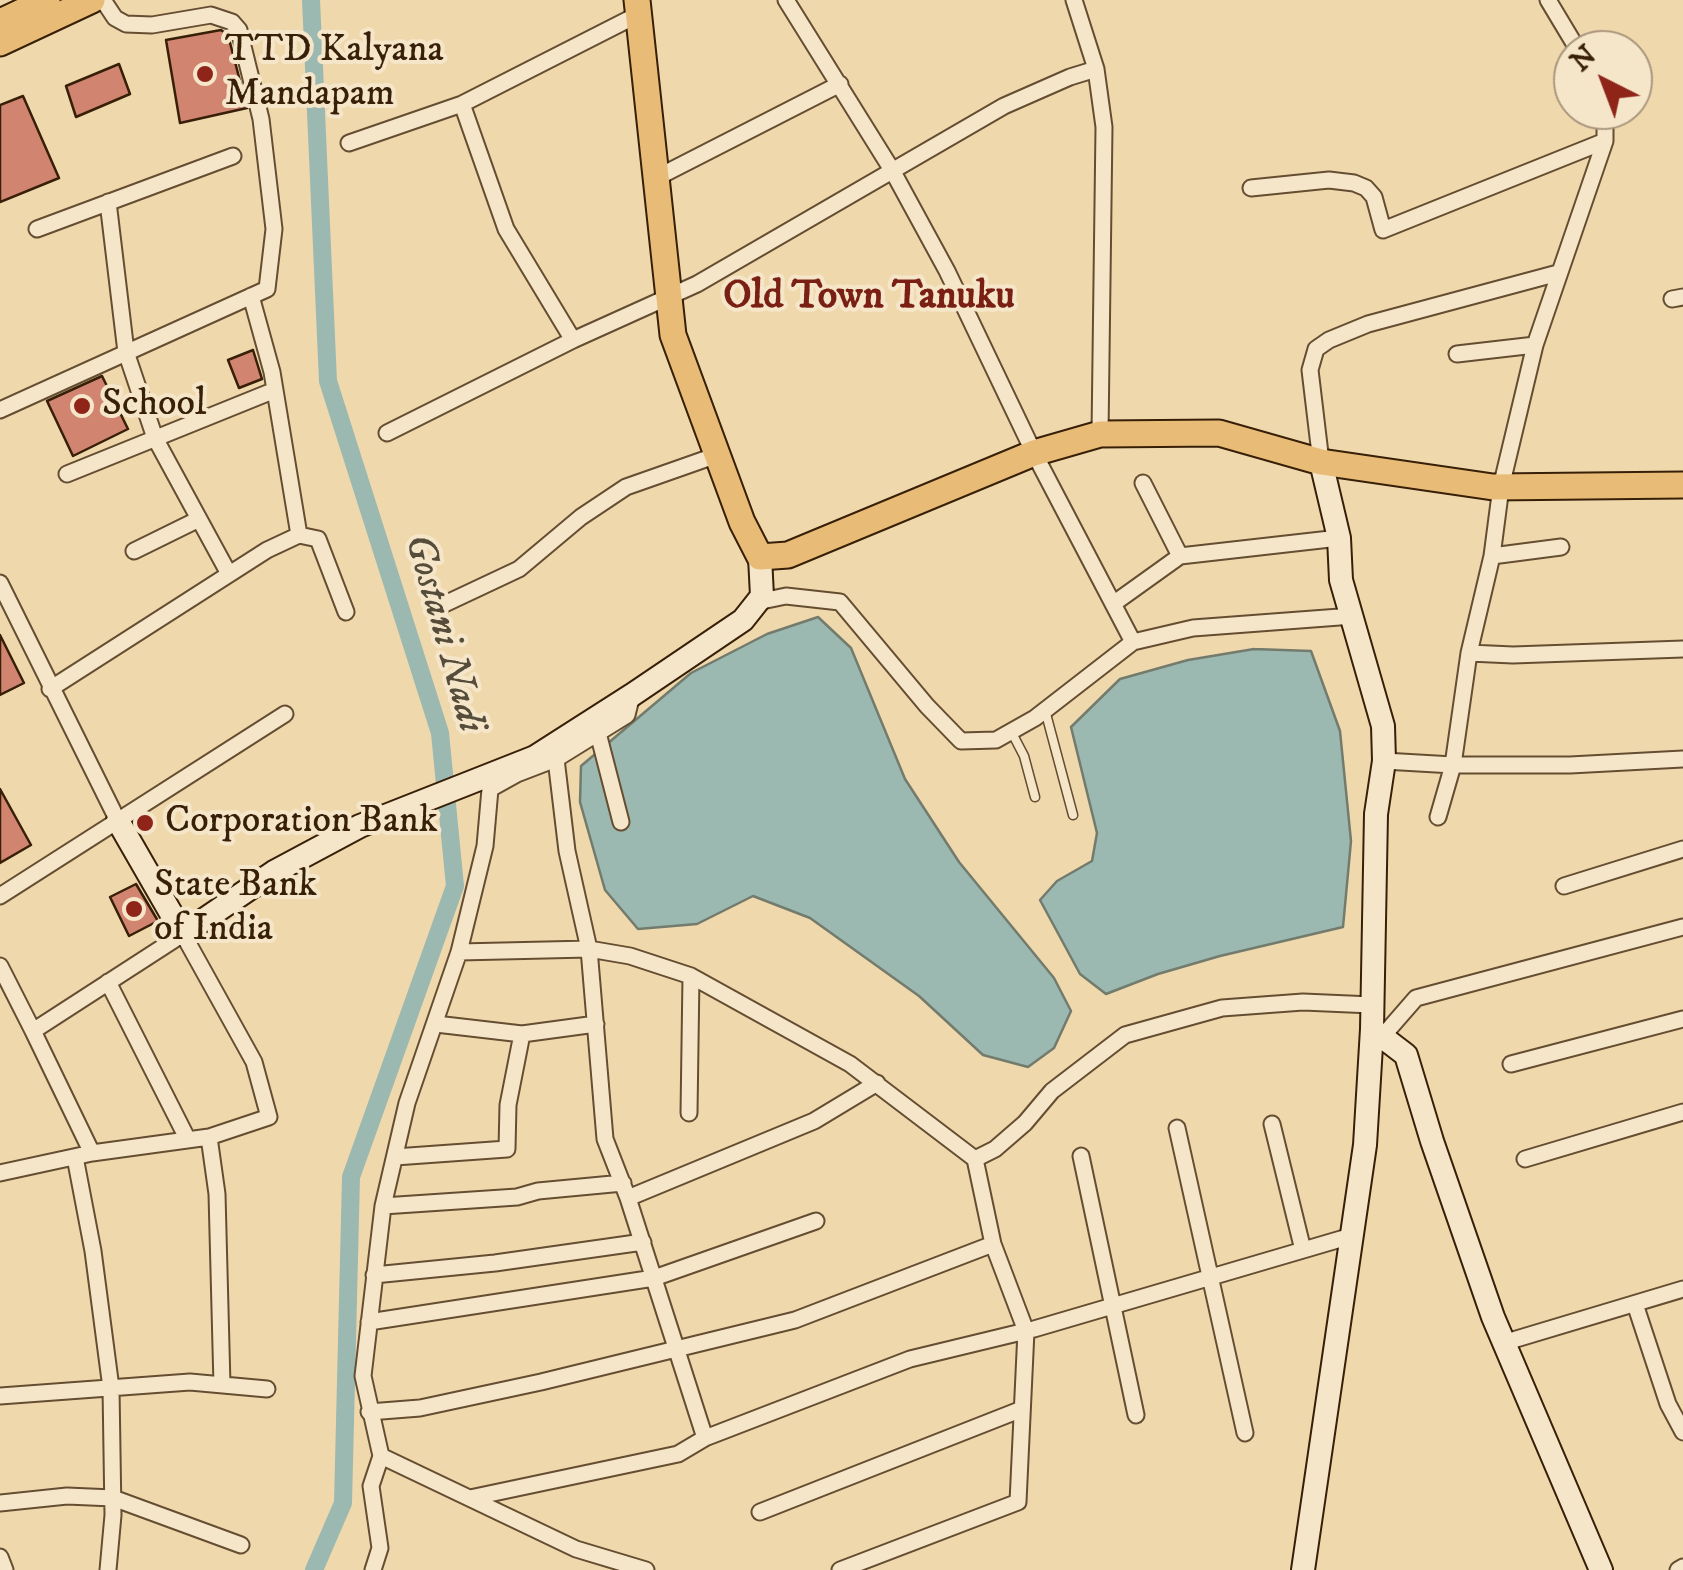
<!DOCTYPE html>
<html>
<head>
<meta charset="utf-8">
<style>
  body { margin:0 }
  #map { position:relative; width:1683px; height:1570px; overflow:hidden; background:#f0d8ad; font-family:"IM FELL DW Pica",serif }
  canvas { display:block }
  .north { position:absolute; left:1553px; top:30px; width:100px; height:100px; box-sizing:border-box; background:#f5e6ca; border:2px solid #a9967c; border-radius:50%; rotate:318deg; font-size:28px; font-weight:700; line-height:40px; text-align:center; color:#371f08 }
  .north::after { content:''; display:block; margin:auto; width:35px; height:45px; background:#8f2418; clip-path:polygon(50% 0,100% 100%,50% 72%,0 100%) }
</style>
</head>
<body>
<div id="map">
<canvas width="1683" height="1570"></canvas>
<div class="north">N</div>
</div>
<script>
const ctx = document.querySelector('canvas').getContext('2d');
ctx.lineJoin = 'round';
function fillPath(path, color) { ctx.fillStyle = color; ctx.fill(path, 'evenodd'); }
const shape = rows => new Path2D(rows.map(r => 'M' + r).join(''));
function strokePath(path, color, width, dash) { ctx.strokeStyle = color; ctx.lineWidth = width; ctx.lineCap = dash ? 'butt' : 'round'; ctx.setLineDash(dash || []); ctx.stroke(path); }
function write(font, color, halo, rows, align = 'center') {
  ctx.font = font + ' "IM FELL DW Pica",serif'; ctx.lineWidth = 8; ctx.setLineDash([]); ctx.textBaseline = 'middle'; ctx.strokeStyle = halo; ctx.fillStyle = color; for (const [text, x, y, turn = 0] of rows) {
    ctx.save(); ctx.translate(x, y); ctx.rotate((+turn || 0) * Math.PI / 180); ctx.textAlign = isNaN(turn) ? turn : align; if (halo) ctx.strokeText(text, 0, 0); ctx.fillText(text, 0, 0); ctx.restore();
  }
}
const water = shape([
  [818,617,851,648,905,779,959,862,1054,978,1071,1011,1054,1048,1028,1067,983,1055,919,996,810,918,753,896,697,924,638,929,605,890,580,802,581,766,691,673,767,634,818,617],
  [1254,649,1311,651,1340,731,1351,841,1343,927,1220,956,1158,974,1106,994,1080,974,1040,900,1057,881,1092,861,1097,833,1071,727,1120,679,1188,660,1254,649]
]);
const canal = shape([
  [311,0,328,381,440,733,455,886,351,1177,343,1503,314,1570]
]);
const building = shape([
  [221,30,228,35,247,108,180,123,166,40,221,30],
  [119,64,130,94,76,117,66,86,119,64],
  [23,96,59,178,0,202,0,105,23,96],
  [253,350,262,379,239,388,228,360,253,350],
  [102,376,128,429,73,456,47,401,102,376],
  [0,635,24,683,0,695,0,635],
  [0,789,31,845,0,863,0,789],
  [136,884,158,921,129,936,110,897,136,884]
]);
const lane = shape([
  [1045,710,1073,815],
  [1011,731,1024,756,1035,797]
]);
const street = shape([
  [786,0,892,170,947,271,1034,453,1133,642],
  [1074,0,1096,69,1104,127,1100,434],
  [1548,0,1578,50],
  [462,104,506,229,573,340],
  [349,143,462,104,639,14],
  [656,178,840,84],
  [1251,188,1329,180,1354,183,1366,188,1374,197,1383,230,1605,141],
  [108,202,126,352,155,438,229,574],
  [37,229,233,156],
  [1672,299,1683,297],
  [1457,354,1535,345],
  [0,410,267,289,274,229,261,119,239,30,232,22,211,15,152,25,126,24,115,18,103,0],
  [387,433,573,340,697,284,1004,106,1070,77,1096,69],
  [1321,462,1310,370,1316,349,1329,340,1368,324,1558,273],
  [67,474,275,390],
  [1143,483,1180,556],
  [299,535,318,539,346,612],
  [134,551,197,520],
  [1492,556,1561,547],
  [0,583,118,821],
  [757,602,786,596,840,602,927,706,961,741,996,740,1035,718,1133,642,1193,628,1353,616],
  [1113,604,1180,556,1339,538],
  [434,609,519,569,581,517,626,487,717,455],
  [1469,653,1513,655,1683,649],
  [50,689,267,550,299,535,272,372,251,296],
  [632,695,627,715,556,759,567,851,589,949,605,1139,628,1198,705,1438],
  [598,733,621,822],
  [556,759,517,774,490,789,485,846,459,952,407,1103,383,1206,363,1376,381,1456,576,1549,646,1570],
  [1384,761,1453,765,1469,653,1492,556,1501,487,1535,345,1605,141,1605,110],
  [1438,817,1453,765,1570,765,1683,759],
  [1564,886,1683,849],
  [0,896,285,714],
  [459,952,589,949,630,956,691,976,850,1064,975,1159,993,1244,1026,1331,1018,1502,840,1570],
  [0,966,33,1031,183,934,254,1062,269,1117,209,1137,92,1153,0,1173],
  [108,982,188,1140],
  [436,1024,522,1034,596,1024],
  [33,1031,92,1153],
  [1382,1037,1416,998,1683,927],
  [1511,1064,1683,1019],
  [689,1113,691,976],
  [1272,1124,1303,1250],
  [1177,1128,1245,1433],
  [209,1137,217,1194,222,1385],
  [1081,1156,1136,1415],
  [75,1157,93,1251,111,1388,113,1515,108,1570],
  [395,1157,507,1149,508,1105,522,1034],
  [975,1159,995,1149,1025,1123,1052,1091,1125,1035,1222,1008,1303,1002,1372,1005],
  [1525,1159,1683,1112],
  [628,1198,814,1121,877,1083],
  [383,1206,517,1197,538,1191,623,1183],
  [374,1275,495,1263,643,1242],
  [1635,1304,1668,1404,1683,1432],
  [369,1322,654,1278,816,1221],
  [1503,1343,1683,1289],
  [0,1396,190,1382,267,1389],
  [369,1412,420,1408,541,1382,795,1320,993,1244],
  [470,1498,678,1454,705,1438,910,1359,1034,1329,1351,1236],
  [0,1503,67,1496,113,1498,241,1545],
  [760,1512,1022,1409],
  [0,1557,5,1570],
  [373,1570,380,1548,371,1486,381,1456],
  [1678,1570,1683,1567]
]);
const secondary = shape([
  [1321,462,1339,538,1341,580,1383,726,1384,761,1376,814,1372,1029,1406,1055,1432,1141,1493,1317,1601,1570],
  [118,821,183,934,274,872,360,826,535,757,632,695,743,620,762,596,760,557],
  [1303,1570,1365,1145,1372,1029]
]);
const primary = shape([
  [637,0,673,335,742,522,760,557,788,555,1034,453,1100,434,1219,433,1321,462,1493,487,1683,485],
  [0,22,47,0],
  [0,43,92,0]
]);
const markers = [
  [205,74,10,"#8f2418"],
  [82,406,10,"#8f2418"],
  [145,823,10,"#8f2418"],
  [134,909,10,"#8f2418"]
];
const poiNames = [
  ["TTD Kalyana",225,52],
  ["Mandapam",225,96],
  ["School",102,406],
  ["Corporation Bank",165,823],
  ["State Bank",154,887],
  ["of India",154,931]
];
const neighbourhoodNames = [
  ["Old Town Tanuku",869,299]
];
const waterNames = [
  ["Gostani Nadi",442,634,74]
];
fillPath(water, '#9bb9b0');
strokePath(water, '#737b6d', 2.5);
strokePath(canal, '#9bb9b0', 18);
fillPath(building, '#d18570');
strokePath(building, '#371f08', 2.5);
strokePath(lane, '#654d31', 11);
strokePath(street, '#654d31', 19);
strokePath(secondary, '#371f08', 26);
strokePath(primary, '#371f08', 29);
strokePath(lane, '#f5e6ca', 8);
strokePath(street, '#f5e6ca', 15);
strokePath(secondary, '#f5e6ca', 22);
strokePath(primary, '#e8bc76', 25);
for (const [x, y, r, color] of markers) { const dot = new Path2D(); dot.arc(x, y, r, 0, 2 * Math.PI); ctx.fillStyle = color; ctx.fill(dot); strokePath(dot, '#f5e6ca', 4); }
write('38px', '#371f08', '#f5e6ca', poiNames, 'left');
write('bold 40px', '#7a1f14', '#f5e6ca', neighbourhoodNames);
write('italic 40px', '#554d3a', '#f5e6ca', waterNames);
</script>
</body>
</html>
